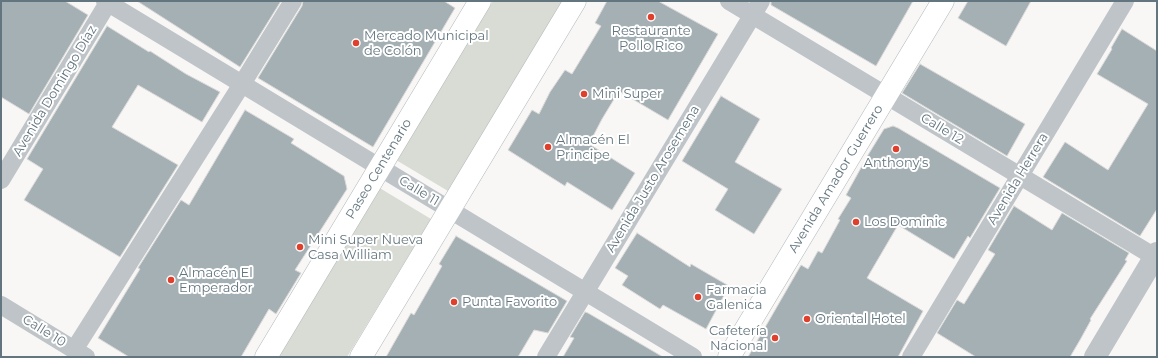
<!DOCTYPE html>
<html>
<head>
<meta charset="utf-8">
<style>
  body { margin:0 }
  #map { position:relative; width:1158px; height:358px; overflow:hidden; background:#f8f7f5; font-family:Montserrat,sans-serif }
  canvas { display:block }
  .frame { position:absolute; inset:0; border:2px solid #63767f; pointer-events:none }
</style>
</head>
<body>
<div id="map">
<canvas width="1158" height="358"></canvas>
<div class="frame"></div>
</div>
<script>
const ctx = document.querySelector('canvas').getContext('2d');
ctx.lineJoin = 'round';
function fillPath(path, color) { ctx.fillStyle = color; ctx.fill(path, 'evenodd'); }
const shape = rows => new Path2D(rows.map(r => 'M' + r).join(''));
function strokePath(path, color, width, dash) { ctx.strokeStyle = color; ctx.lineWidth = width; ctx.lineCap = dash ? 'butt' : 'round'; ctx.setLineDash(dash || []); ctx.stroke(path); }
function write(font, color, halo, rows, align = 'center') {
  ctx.font = font + ' Montserrat,sans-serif'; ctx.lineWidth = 4; ctx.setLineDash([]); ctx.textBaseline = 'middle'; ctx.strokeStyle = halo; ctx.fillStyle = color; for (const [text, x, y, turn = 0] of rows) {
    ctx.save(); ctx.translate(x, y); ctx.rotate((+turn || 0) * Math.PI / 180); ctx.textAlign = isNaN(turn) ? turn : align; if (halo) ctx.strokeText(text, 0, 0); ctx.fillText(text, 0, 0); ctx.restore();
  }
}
const green = shape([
  [493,1,564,1,448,191,396,160],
  [378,187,431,219,347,357,274,357]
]);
const building = shape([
  [1,1,65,1,88,15,29,114,1,97,1,1],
  [137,1,281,1,240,67,137,1],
  [303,1,444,1,455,8,373,147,258,78,302,6,303,1],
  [607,1,658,1,718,34,668,120,619,91,602,119,589,144,635,173,612,210,567,182,565,186,508,150,532,110,539,114,550,92,565,70,572,74,601,26,595,23,607,1],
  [771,1,913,1,876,66,771,5,771,1],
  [968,1,1031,1,1006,46,958,18,968,1],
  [107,26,149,52,150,51,186,74,220,92,202,122,138,85,112,127,178,165,120,257,24,200,43,169,27,159,107,26],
  [1122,29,1157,51,1157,209,1140,236,1043,177,1065,142,1108,170,1148,104,1097,74,1112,49,1111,48,1122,29],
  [920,64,1025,124,1007,156,902,93,920,64],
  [721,96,760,119,735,162,782,189,754,234,715,210,728,189,682,161,721,96],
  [245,110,294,139,291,143,344,176,347,189,295,270,301,273,276,314,269,309,241,357,129,357,98,338,140,269,138,268,181,200,189,205,245,110],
  [893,126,898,128,1000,188,970,238,968,236,954,259,898,225,867,278,923,311,898,357,748,357,801,265,808,269,818,251,822,253,840,220,838,219,851,198,846,195,868,155,884,129,893,126],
  [1014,206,1052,230,1062,213,1129,253,1125,260,1127,261,1090,319,1091,320,1080,340,1070,357,976,357,937,333,957,300,964,304,995,254,988,250,1014,206],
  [637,233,690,267,691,264,729,286,706,329,663,305,660,309,622,285,628,276,615,268,637,233],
  [456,236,567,301,548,333,534,330,518,357,386,357,411,313,414,315,442,266,439,264,456,236],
  [585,312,588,313,663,357,563,357,574,338,570,337,585,312]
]);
const minor = shape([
  [105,1,693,357],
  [729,1,1155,257],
  [1,180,109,1],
  [1,305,86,357],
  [74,350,242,84,293,1],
  [546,357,761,1],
  [911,357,1125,1]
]);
const tertiary = shape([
  [1095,357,1157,253]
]);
const secondary = shape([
  [729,357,943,1]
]);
const primary = shape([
  [266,357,480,1],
  [361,357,575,1]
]);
const markers = [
  [651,17,4,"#df402d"],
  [356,43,4,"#df402d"],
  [584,94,4,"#df402d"],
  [548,147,4,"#df402d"],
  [896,149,4,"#df402d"],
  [856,222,4,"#df402d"],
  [300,247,4,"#df402d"],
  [171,280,4,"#df402d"],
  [698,297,4,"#df402d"],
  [454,302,4,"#df402d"],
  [807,319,4,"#df402d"],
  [775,338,4,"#df402d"]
];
const poiNames = [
  ["Restaurante",651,31,"center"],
  ["Pollo Rico",651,46,"center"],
  ["Mercado Municipal",364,36],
  ["de Colón",364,51],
  ["Mini Super",592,94],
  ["Almacén El",556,140],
  ["Principe",556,155],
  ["Anthony's",896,163,"center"],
  ["Los Dominic",864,222],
  ["Mini Super Nueva",308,240],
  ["Casa William",308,255],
  ["Almacén El",179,273],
  ["Emperador",179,288],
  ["Farmacia",706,290],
  ["Galenica",706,305],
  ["Punta Favorito",462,302],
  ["Oriental Hotel",815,319],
  ["Cafetería",767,331,"right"],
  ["Nacional",767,346,"right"]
];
const streetNames = [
  ["Avenida Domingo Díaz",55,91,-59],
  ["Calle 12",942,129,31],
  ["Paseo Centenario",379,169,-59],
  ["Avenida Justo Arosemena",653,179,-59],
  ["Avenida Amador Guerrero",836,179,-59],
  ["Avenida Herrera",1018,179,-59],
  ["Calle 11",419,191,31],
  ["Calle 10",44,331,32]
];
fillPath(green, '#d8dcd4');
fillPath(building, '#a5b0b4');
strokePath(building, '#d9d9d7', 1);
strokePath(secondary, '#b1b8bb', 23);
strokePath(primary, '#b2b8bb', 23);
strokePath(minor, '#bec4c7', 18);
strokePath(tertiary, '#bec4c7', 22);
strokePath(secondary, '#fff', 22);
strokePath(primary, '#fff', 22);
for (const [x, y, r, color] of markers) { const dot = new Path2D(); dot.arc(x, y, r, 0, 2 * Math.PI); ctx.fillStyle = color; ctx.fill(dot); strokePath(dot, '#fff', 1.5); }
write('13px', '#63767f', '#fff', poiNames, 'left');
write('13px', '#63767f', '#fff', streetNames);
</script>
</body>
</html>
